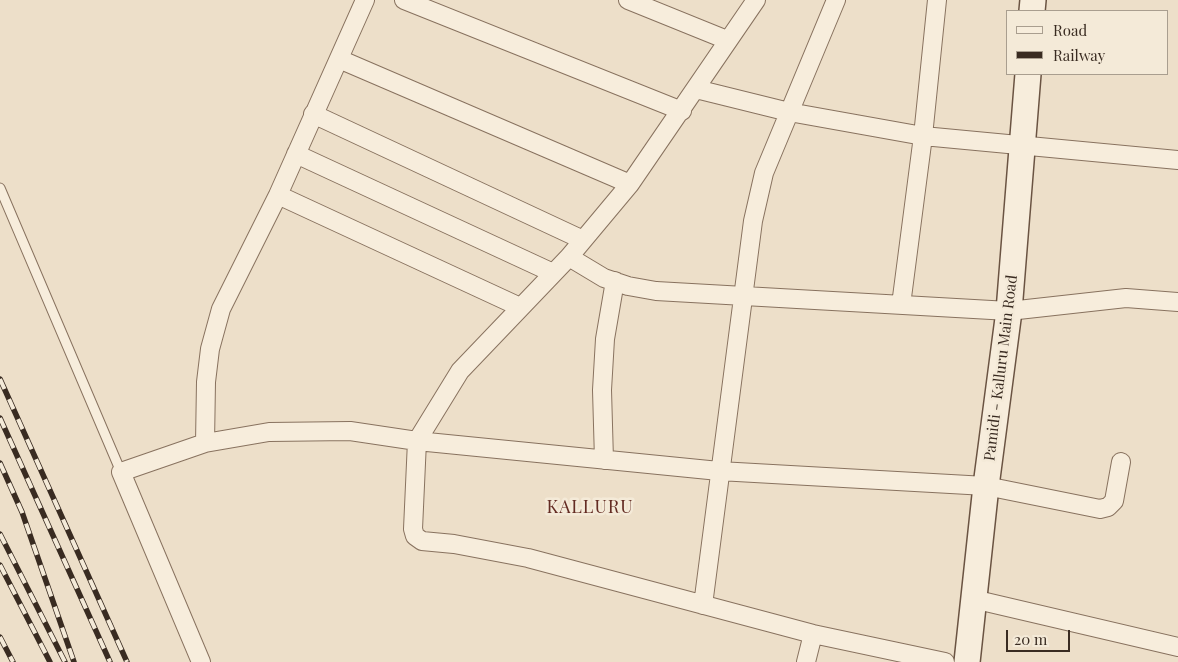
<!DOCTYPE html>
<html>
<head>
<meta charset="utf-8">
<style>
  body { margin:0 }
  #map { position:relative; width:1178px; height:662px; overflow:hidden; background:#eddfc9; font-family:"Playfair Display",serif }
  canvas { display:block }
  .legend { position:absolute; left:1006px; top:10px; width:162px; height:65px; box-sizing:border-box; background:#f4ead8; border:1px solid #a99e8f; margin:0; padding:6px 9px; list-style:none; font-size:15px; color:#392b21 }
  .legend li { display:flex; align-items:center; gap:10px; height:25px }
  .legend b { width:25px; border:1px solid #a99e8f }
  .scale { position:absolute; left:1006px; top:630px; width:64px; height:22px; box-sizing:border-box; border:2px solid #392b21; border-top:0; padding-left:6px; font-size:15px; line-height:18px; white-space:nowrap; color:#392b21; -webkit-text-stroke:4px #f4ead8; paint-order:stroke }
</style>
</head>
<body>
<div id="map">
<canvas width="1178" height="662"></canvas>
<ul class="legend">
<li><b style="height:6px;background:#f7eddc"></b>Road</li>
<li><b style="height:6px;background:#392b21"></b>Railway</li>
</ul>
<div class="scale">20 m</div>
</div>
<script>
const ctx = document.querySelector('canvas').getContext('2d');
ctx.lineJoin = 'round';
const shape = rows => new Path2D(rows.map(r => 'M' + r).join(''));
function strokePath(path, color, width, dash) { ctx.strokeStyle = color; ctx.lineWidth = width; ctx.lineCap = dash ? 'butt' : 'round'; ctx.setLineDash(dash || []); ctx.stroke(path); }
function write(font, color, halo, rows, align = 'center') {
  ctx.font = font + ' "Playfair Display",serif'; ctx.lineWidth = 5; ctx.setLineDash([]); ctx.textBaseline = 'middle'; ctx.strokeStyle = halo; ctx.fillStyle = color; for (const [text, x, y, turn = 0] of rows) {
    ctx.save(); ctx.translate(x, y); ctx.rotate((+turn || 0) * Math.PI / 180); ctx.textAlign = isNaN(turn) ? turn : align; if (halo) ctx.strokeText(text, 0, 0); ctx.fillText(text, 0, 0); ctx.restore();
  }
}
const lane = shape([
  [0,188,121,472]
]);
const street = shape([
  [404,0,682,111],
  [628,0,727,40],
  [756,0,630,184,569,257,460,371,417,441,413,529,415,536,422,541,454,544,528,558,813,634,945,662],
  [339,59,630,184],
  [696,89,789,112,923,136,1178,160],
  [313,114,583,240],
  [296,154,553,273],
  [278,195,520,307],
  [569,257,604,278,628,286,656,291,1009,311,1126,298,1178,302],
  [901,305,923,136,937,0],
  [205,443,206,382,210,349,221,309,278,195,365,0],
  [604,460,602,390,605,339,615,281],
  [973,599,1178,647],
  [703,605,753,221,764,173,836,0],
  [201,662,121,472,205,443,269,432,350,431,417,441,719,471,986,486,1100,509,1108,507,1114,501,1121,462],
  [806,662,813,634]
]);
const secondary = shape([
  [1032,11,1033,0],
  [967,662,986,486,1009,311,1028,74]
]);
const rail = shape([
  [0,379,127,662],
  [0,418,110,662],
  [0,463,22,512,74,662],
  [0,534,65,662],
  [0,565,50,662],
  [0,637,13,662]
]);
const streetNames = [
  ["Pamidi - Kalluru Main Road",1001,368,-83]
];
const quarterNames = [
  ["KALLURU",590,507]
];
strokePath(lane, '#88725f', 11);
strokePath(street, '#88725f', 20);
strokePath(secondary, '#6a5342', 28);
strokePath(lane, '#f7eddc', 9);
strokePath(street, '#f7eddc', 18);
strokePath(secondary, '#f7eddc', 25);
strokePath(rail, '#392b21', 5.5);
strokePath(rail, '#f4ead8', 4, [11]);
write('15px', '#392b21', '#f4ead8', streetNames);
ctx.letterSpacing = '1px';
write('18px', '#642c23', '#f4ead8', quarterNames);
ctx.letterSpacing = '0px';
</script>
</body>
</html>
